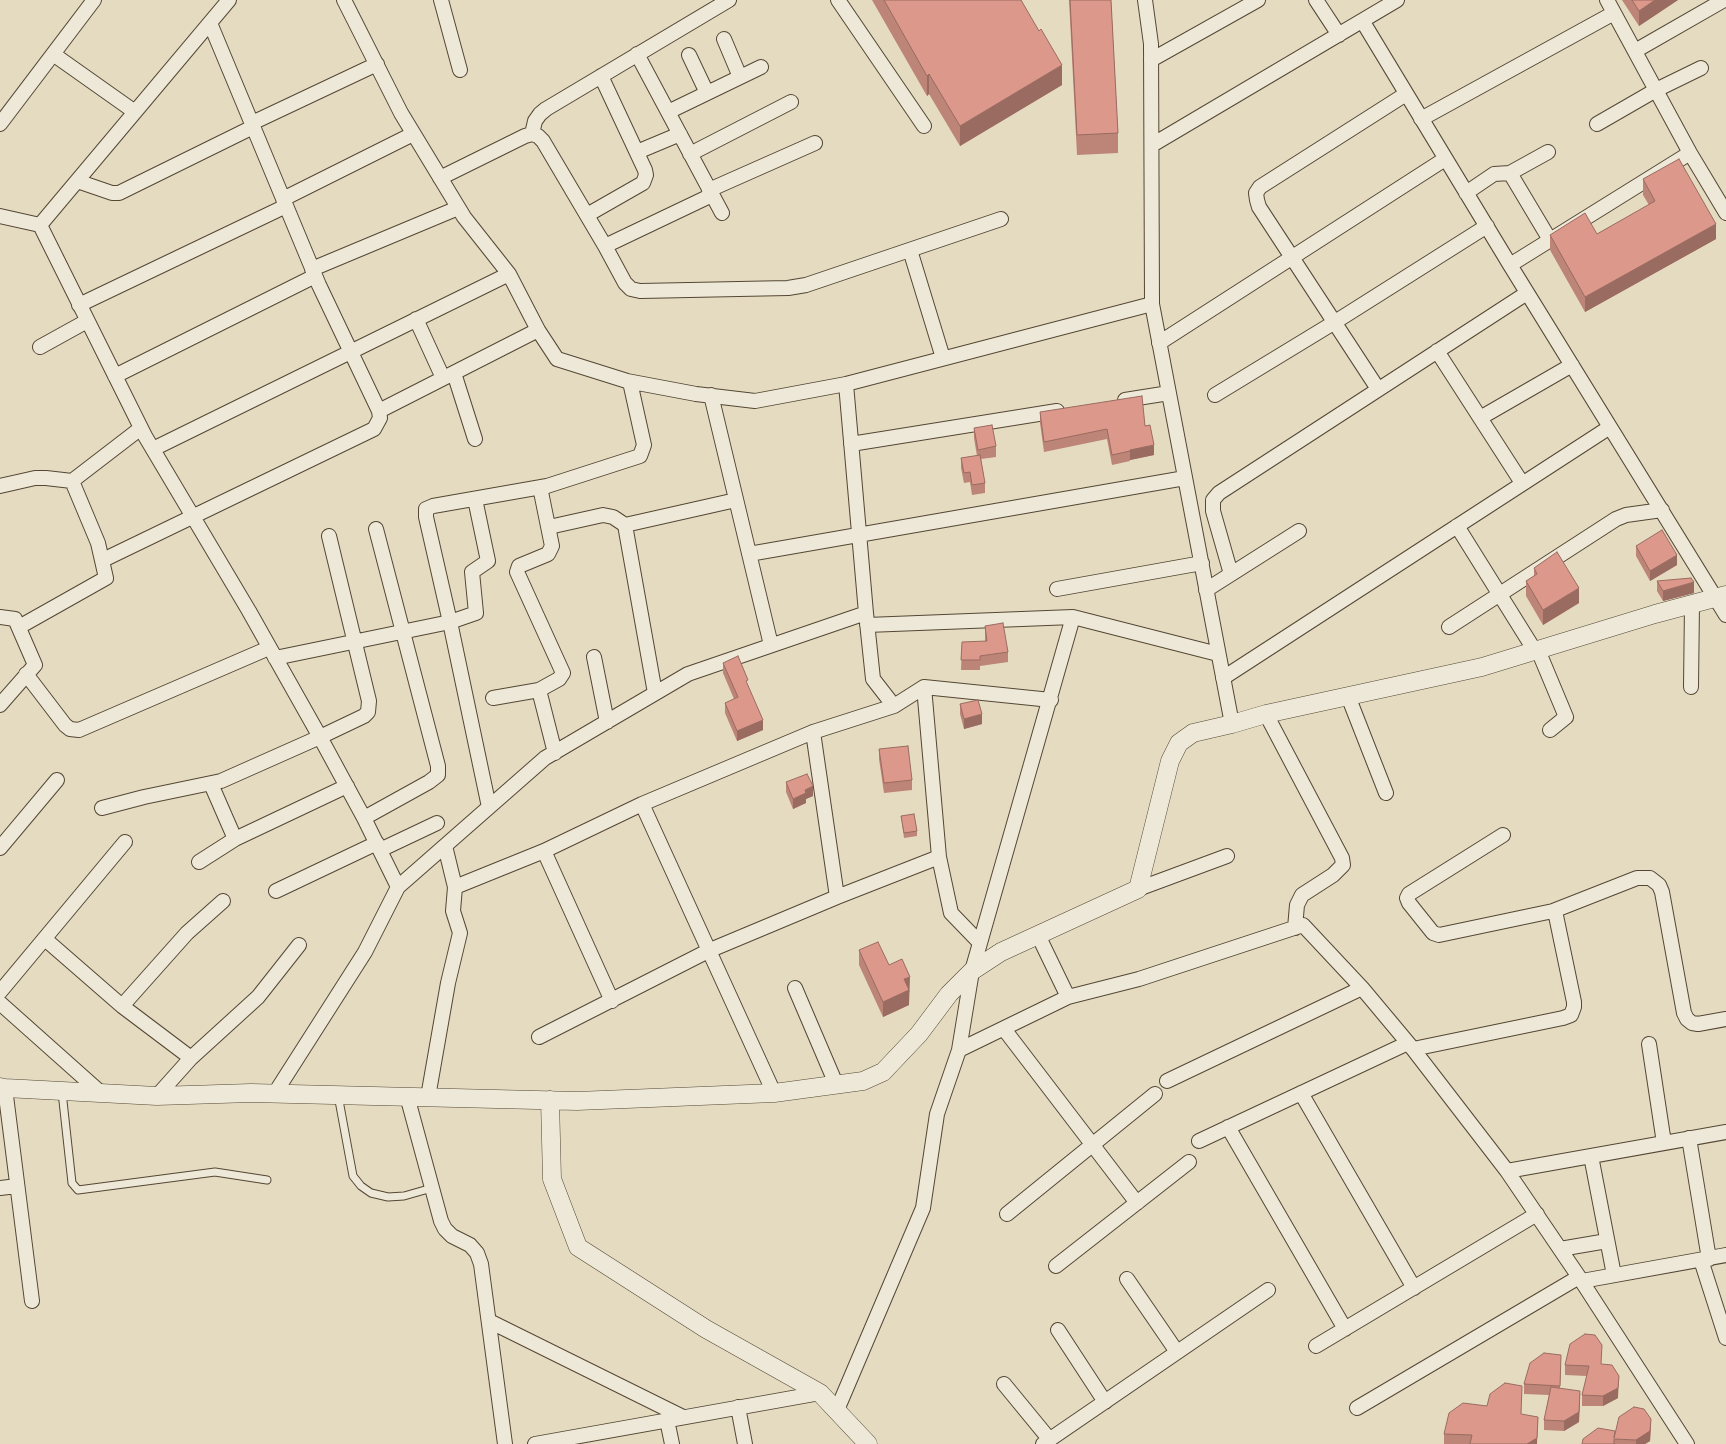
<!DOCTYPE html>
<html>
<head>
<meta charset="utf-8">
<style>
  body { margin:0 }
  canvas { display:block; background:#e4dbc1 }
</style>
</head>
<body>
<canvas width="1726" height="1444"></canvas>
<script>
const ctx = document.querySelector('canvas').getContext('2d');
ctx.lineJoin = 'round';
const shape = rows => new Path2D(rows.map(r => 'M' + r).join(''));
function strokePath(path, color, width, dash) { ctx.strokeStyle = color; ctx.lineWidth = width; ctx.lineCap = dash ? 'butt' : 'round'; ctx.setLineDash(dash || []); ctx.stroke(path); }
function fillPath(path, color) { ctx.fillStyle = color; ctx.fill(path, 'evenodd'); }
const service = shape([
  [62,1092,72,1183,78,1190,215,1172,267,1180],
  [338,1095,353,1176,361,1186,371,1193,388,1197,404,1196,432,1188]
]);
const minor = shape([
  [229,0,40,225,145,436,249,611,320,737,364,818,398,887],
  [344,0,401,113,464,217,509,274,538,330,557,359,627,381,696,394,755,401,846,384,1152,304],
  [441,0,460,70],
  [838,0,924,126],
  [1145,0,1151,44,1152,304,1232,724],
  [1316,0,1339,35],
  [1607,0,1690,153,1726,213],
  [1363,22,1510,265,1726,615],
  [724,39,740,77],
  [1635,51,1724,0],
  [53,54,135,112],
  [637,54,722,213],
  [689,55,707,93],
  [1151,60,1258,0],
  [668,112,761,67],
  [1421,119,1614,13],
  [252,123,377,64],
  [0,124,94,0],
  [1597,124,1656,90,1701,68],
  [532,134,535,121,540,114,546,109,729,0],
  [1152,145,1397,0],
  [637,152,680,134],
  [690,154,791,102],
  [1510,173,1550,240],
  [440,178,525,136,532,134,538,136,543,141,605,246,625,283,631,289,640,291,788,288,806,285,1001,219],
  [77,181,112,193,119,193,253,127],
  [709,190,815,143],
  [1466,193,1494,174,1510,173,1548,152],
  [283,199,413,134],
  [587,215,643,183,646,175,645,170,601,76],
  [0,216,40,225],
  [605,246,712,195],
  [910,250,943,358],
  [1510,265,1690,153],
  [312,269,458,208],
  [79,305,286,206],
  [416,319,443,378],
  [1159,343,1445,159],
  [40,347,87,321],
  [1437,351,1522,483],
  [454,373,475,439],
  [115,376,315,276],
  [846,384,866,613,873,679,894,706],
  [1378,389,1259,207,1257,200,1256,193,1260,187,1406,94],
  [711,395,771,645],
  [1215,395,1335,322,1487,226],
  [1125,400,1169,393],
  [379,411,538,330],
  [1480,418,1572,365],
  [851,444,1057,411],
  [153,449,509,274],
  [0,486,35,478,46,478,72,481],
  [540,487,552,546,548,554,519,566,517,572,563,673,559,679,539,690,555,753],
  [1457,526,1535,651],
  [549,527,603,515,613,517,625,525],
  [749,554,1185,478],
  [103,560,374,429,380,418,379,411,319,285,210,23],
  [1231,574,1213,511,1213,500,1219,493,1527,293],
  [1057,589,1202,563],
  [1206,590,1299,531],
  [0,617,15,619,35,665,0,705],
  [867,625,1073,617,1218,654],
  [19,627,106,578,98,543,72,481,141,428],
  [1449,627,1616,519,1626,515,1662,510],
  [1538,650,1566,717,1550,730],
  [594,657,607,722],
  [275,658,450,622,476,613,472,572,488,561,475,499],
  [26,674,65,725,70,729,79,730,269,648],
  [1223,678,1610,427],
  [924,687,939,857,951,913,980,943],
  [1691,687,1692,604],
  [655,693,625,525,736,500],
  [1348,696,1386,793],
  [493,698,539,690],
  [1266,714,1342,858,1343,865,1333,875,1302,895,1297,905,1295,928],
  [813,732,837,897],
  [211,784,235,839],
  [642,804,774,1093],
  [489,807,450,622,426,517,426,509,433,506,547,486,640,456,644,445,630,382],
  [102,808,144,797,221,781,320,737,364,716,368,712,369,701,329,536],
  [364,818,429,782,438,775,438,766,376,529],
  [1503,835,1409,894,1407,898,1409,903,1433,933,1439,935,1553,911,1637,878,1650,878,1659,885,1662,892,1684,1013,1687,1019,1692,1023,1698,1024,1726,1019],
  [0,848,57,780],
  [380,850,437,823],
  [544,851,612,1001],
  [199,862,235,839,347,786],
  [455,887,544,851,642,804,813,732,894,706,924,687,1051,700],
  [1138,889,1227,856],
  [276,891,377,843],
  [1038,935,1068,997],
  [45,939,122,1006,191,1058,258,997,299,945],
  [795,988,836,1084],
  [0,992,125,842],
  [0,1003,101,1093],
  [122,1006,187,933,223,901],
  [1004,1029,1137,1203],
  [539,1037,708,951,837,897,939,857],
  [1649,1044,1664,1143],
  [1413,1049,1563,1018,1571,1015,1574,1007,1574,1002,1555,911],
  [959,1050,1068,997,1139,979,1303,925,1362,988,1413,1049,1507,1171,1579,1277,1687,1444],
  [1167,1081,1362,988],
  [5,1088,32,1301],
  [275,1093,365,952,398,887,545,758,688,674,866,613],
  [1301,1093,1414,1288],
  [157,1096,191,1058],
  [407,1096,441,1221,445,1229,452,1236,470,1245,477,1253,481,1264,505,1444],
  [428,1097,448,983,460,933,453,911,455,887,445,846],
  [1228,1127,1345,1329],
  [1689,1138,1709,1259],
  [1199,1141,1408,1043],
  [1591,1156,1614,1275],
  [1507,1171,1726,1132],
  [0,1188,17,1186],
  [1007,1214,1155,1094],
  [1560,1249,1607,1241],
  [1701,1260,1726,1338],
  [1056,1266,1189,1162],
  [1127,1279,1177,1352],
  [1582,1281,1726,1255],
  [489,1321,683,1417],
  [1058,1330,1105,1402],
  [1316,1346,1537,1214],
  [1004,1384,1050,1440],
  [738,1407,745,1444],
  [1357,1408,1579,1277],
  [837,1410,923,1208,937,1114,959,1050,972,971,1073,617],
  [667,1420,672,1444],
  [535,1444,820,1393],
  [1043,1444,1268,1290]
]);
const tertiary = shape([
  [0,1087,5,1088,157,1096,251,1093,577,1101,774,1093,863,1081,883,1072,919,1034,949,994,972,971,1001,952,1138,889,1170,761,1179,743,1193,733,1232,724,1266,714,1482,667,1655,614,1726,595],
  [550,1100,552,1179,578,1247,706,1329,820,1393,868,1444]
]);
const wall = shape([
  [872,0,1021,0,1062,85,960,146,929,94,927,96],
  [1069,0,1111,0,1118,133,1118,153,1077,155],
  [1622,0,1678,0,1639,26],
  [1643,179,1716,239,1585,312,1550,250,1550,235,1597,234,1649,205,1643,195],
  [1040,412,1145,426,1154,455,1130,460,1130,461,1112,465,1107,439,1044,452,1040,423],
  [974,428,996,446,996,457,981,459,985,483,985,493,972,495,970,482,964,483,961,468,961,458,977,456,974,438],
  [1636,546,1677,565,1650,581,1636,556],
  [1534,568,1579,603,1543,625,1526,596,1526,581,1534,576],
  [1657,581,1694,593,1663,601,1657,591],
  [985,626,1008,652,1008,662,980,666,980,670,961,670,962,642,985,642],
  [723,663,748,685,763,730,737,741,725,713,725,703,734,699,723,673],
  [960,704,982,724,964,729,960,714],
  [879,749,912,780,912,790,884,793,879,759],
  [786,782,813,796,806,799,806,803,793,809,786,792],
  [901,816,917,831,917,836,904,838],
  [859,950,889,965,910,992,909,992,909,1005,883,1017,859,965],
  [1601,1364,1618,1398,1603,1406,1582,1406,1582,1395,1587,1376,1565,1375,1565,1365],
  [1561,1365,1560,1388,1580,1401,1579,1422,1564,1431,1544,1430,1544,1420,1549,1395,1524,1394,1524,1384],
  [1521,1415,1537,1444,1444,1444,1444,1434],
  [1651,1429,1650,1441,1645,1444,1582,1444]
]);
const shadedWall = shape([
  [1655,0,1678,0,1639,26,1639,11],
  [1062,65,1062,85,960,146,960,126],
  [929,74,929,94,927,96,927,76],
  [1716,224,1716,239,1585,312,1585,297],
  [1154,445,1154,455,1130,460,1130,450],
  [1677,555,1677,565,1650,581,1650,571],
  [1694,582,1694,593,1663,601,1663,591],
  [1579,588,1579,603,1543,625,1543,610],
  [982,714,982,724,964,729,964,719],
  [763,720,763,730,737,741,737,731],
  [813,786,813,796,806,799,806,803,793,809,793,799,805,790],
  [910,977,909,1005,883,1017,883,1002,904,979],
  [1619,1376,1618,1398,1603,1406,1603,1396],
  [1580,1391,1579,1422,1564,1431,1564,1421],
  [1538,1417,1537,1444,1527,1444],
  [1651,1419,1650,1441,1645,1444,1636,1444,1636,1440]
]);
const building = shape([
  [884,0,1021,0,1039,31,1041,29,1062,65,960,126,929,74,927,76,884,0],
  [1070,0,1111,0,1118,133,1077,135,1070,0],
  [1632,0,1655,0,1639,11,1632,0],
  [1679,159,1716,224,1585,297,1550,235,1585,213,1597,234,1655,201,1643,179,1679,159],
  [1142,396,1145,426,1150,425,1154,445,1130,450,1130,451,1112,455,1107,429,1044,442,1040,412,1142,396],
  [992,425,996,446,978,450,974,428,992,425],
  [980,455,985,483,972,485,970,472,964,473,961,458,980,455],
  [1662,530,1677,555,1650,571,1636,546,1662,530],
  [1557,552,1579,588,1543,610,1526,581,1537,574,1534,568,1557,552],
  [1691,578,1694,582,1663,591,1657,581,1691,578],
  [1003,623,1008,652,980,656,980,660,961,660,962,642,987,641,985,626,1003,623],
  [738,656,748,680,746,681,763,720,737,731,725,703,738,697,723,663,738,656],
  [978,700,982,714,964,719,960,704,978,700],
  [908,746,912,780,884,783,879,749,908,746],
  [807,774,813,786,805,790,806,793,793,799,786,782,807,774],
  [914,814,917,831,904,833,901,816,914,814],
  [878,942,889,965,902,959,910,977,904,979,909,990,883,1002,859,950,878,942],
  [1585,1334,1595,1335,1602,1345,1601,1364,1612,1365,1619,1376,1618,1388,1603,1396,1582,1395,1589,1366,1565,1365,1570,1344,1585,1334],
  [1544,1353,1561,1355,1560,1386,1524,1384,1530,1363,1544,1353],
  [1505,1383,1522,1386,1521,1414,1538,1417,1537,1438,1527,1444,1470,1444,1472,1435,1444,1434,1449,1413,1463,1403,1487,1406,1490,1394,1505,1383],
  [1551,1387,1580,1391,1579,1412,1564,1421,1544,1420,1551,1387],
  [1634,1407,1644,1409,1651,1419,1650,1431,1636,1440,1614,1439,1614,1444,1582,1444,1583,1439,1598,1428,1615,1431,1614,1438,1619,1417,1634,1407]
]);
strokePath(service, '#554734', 9);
strokePath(minor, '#554734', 16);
strokePath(tertiary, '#554734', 19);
strokePath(service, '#ede8d7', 7);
strokePath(minor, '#ede8d7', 14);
strokePath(tertiary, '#ede8d7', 18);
fillPath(wall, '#bd8478');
fillPath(shadedWall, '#9a6b61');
fillPath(building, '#dc998b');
strokePath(building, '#9a6b61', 1);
</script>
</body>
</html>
